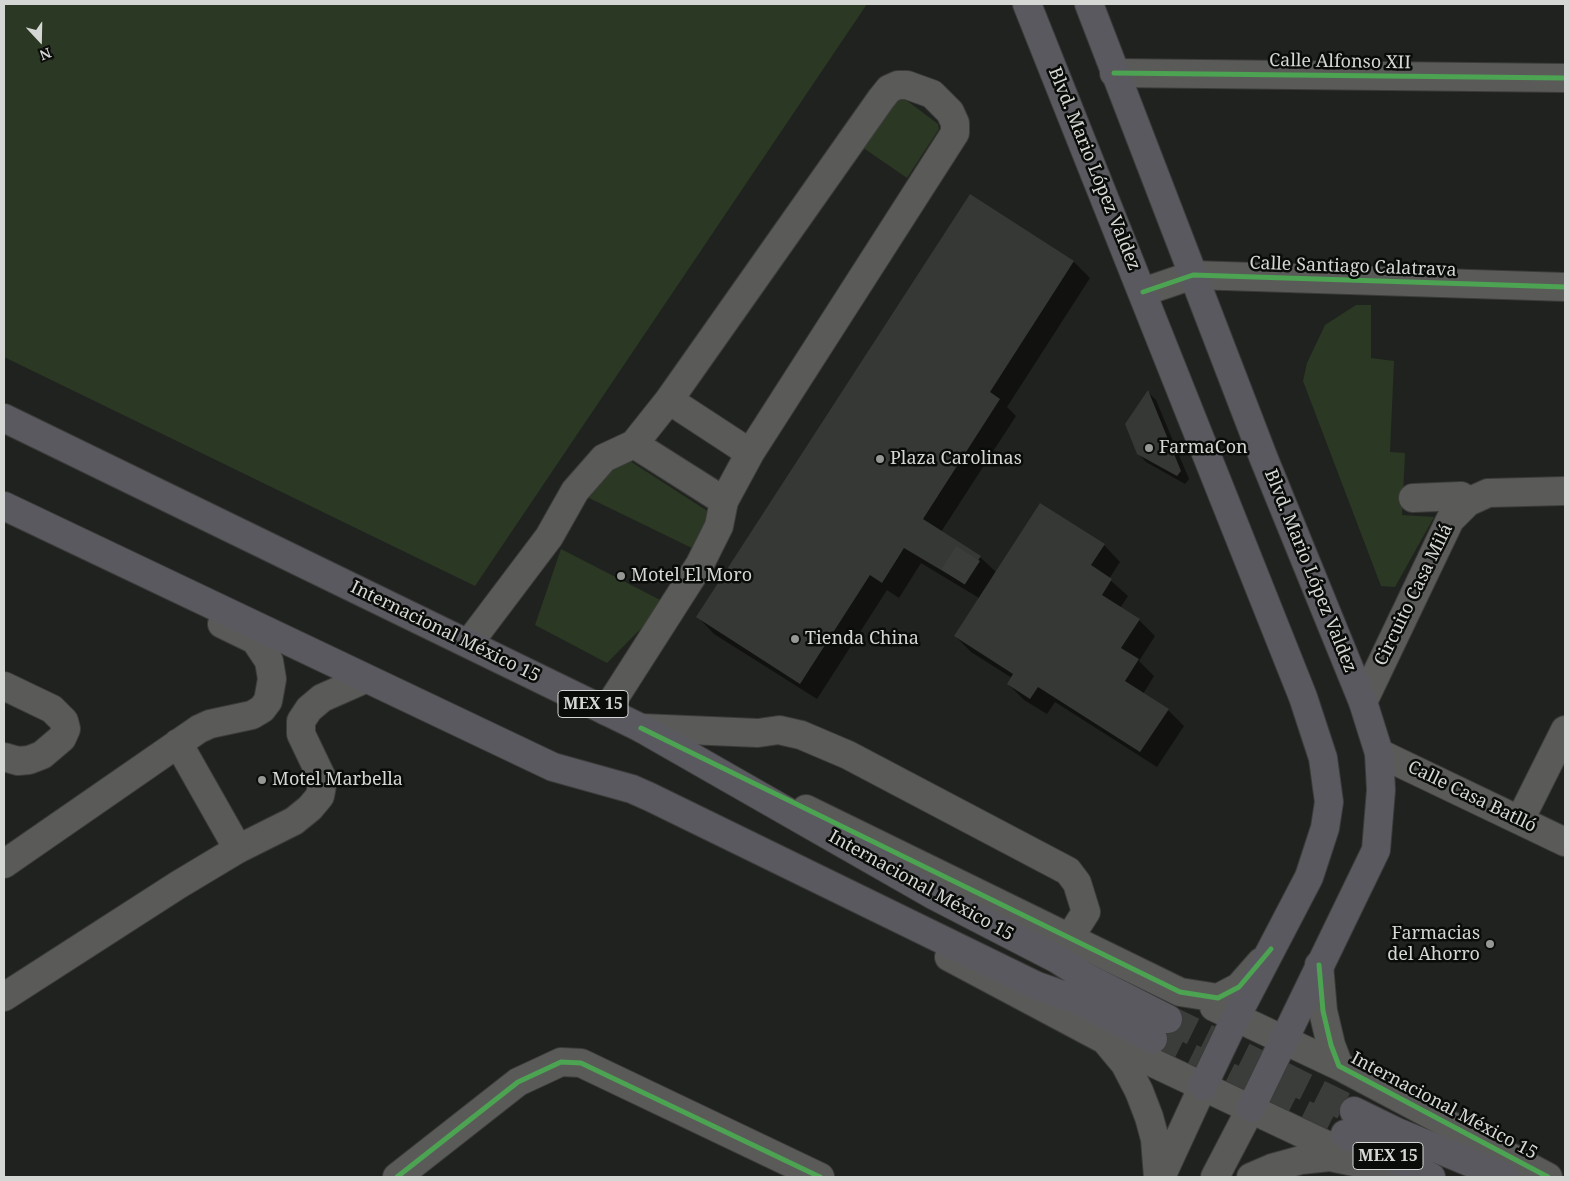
<!DOCTYPE html>
<html>
<head>
<meta charset="utf-8">
<style>
  body { margin:0 }
  #map { position:relative; width:1569px; height:1181px; overflow:hidden; background:#20221f; font-family:"Noto Serif",serif }
  canvas { display:block }
  .frame { position:absolute; inset:0; border:5px solid #d5d7d4; pointer-events:none }
  .north { position:absolute; left:15px; top:15px; width:50px; height:50px; -webkit-text-stroke:4px #0a0c0a; paint-order:stroke; rotate:159deg; font-size:14px; font-weight:700; line-height:20px; text-align:center; color:#d5d7d4 }
  .north::after { content:''; display:block; margin:auto; width:18px; height:22px; background:#d5d7d4; clip-path:polygon(50% 0,100% 100%,50% 72%,0 100%) }
</style>
</head>
<body>
<div id="map">
<canvas width="1569" height="1181"></canvas>
<div class="frame"></div>
<div class="north">N</div>
</div>
<script>
const ctx = document.querySelector('canvas').getContext('2d');
ctx.lineJoin = 'round';
function fillPath(path, color) { ctx.fillStyle = color; ctx.fill(path, 'evenodd'); }
const shape = rows => new Path2D(rows.map(r => 'M' + r).join(''));
function strokePath(path, color, width, dash) { ctx.strokeStyle = color; ctx.lineWidth = width; ctx.lineCap = dash ? 'butt' : 'round'; ctx.setLineDash(dash || []); ctx.stroke(path); }
function write(font, color, halo, rows, align = 'center') {
  ctx.font = font + ' "Noto Serif",serif'; ctx.lineWidth = 5; ctx.setLineDash([]); ctx.textBaseline = 'middle'; ctx.strokeStyle = halo; ctx.fillStyle = color; for (const [text, x, y, turn = 0] of rows) {
    ctx.save(); ctx.translate(x, y); ctx.rotate((+turn || 0) * Math.PI / 180); ctx.textAlign = isNaN(turn) ? turn : align; if (halo) ctx.strokeText(text, 0, 0); ctx.fillText(text, 0, 0); ctx.restore();
  }
}
const green = shape([
  [4,4,867,4,475,586,4,357],
  [902,97,938,124,939,129,907,178,862,147,896,98],
  [1356,305,1371,305,1371,358,1394,361,1390,452,1405,453,1402,515,1434,517,1395,587,1381,586,1303,381,1307,363,1325,325],
  [630,461,712,514,698,551,589,498,608,467],
  [561,549,666,603,607,663,535,625]
]);
const shadow = shape([
  [970,195,1074,262,1090,278,1007,407,1016,416,941,532,980,557,996,572,1040,504,1104,545,1120,562,1109,579,1128,596,1120,608,1139,620,1155,636,1139,661,1154,676,1143,694,1168,710,1184,726,1157,767,1055,702,1047,714,1024,700,1008,684,1012,678,971,652,955,636,979,598,921,563,899,598,887,590,817,699,714,634,698,617],
  [1148,392,1156,400,1189,479,1185,484,1146,462,1138,453]
]);
const building = shape([
  [970,194,1074,261,990,392,1000,399,923,519,981,556,963,583,904,548,882,583,870,575,800,684,696,617],
  [1148,390,1181,471,1177,476,1137,454,1125,424],
  [1040,503,1105,544,1091,565,1112,579,1102,595,1140,619,1121,648,1139,659,1125,681,1169,709,1140,752,1038,687,1030,699,1007,684,1013,674,954,636]
]);
const minorTunnel = shape([
  [953,577,971,549]
]);
const majorTunnel = shape([
  [1168,1019,1354,1111],
  [1153,1039,1345,1134]
]);
const minor = shape([
  [1114,73,1565,78],
  [1143,292,1193,275,1565,287],
  [669,400,750,453],
  [634,444,724,501],
  [1413,498,1461,496,1468,502],
  [469,643,549,537,575,491,604,458,634,444,669,400,881,99,889,89,898,85,907,85,932,94,950,112,955,123,955,133,750,453,724,501,719,526,700,564,606,711],
  [4,686,52,709,64,721,66,729,62,738,42,755,29,760,18,761,4,757],
  [1363,702,1450,520,1468,502,1488,493,1565,491],
  [641,728,758,733,779,730,801,735,848,755,1068,871,1077,883,1086,912,1070,937],
  [178,743,238,849],
  [1379,753,1565,842],
  [806,809,1180,992,1218,998,1239,987,1261,962],
  [1520,820,1565,730],
  [4,864,199,729,210,724,252,715,262,709,268,701,272,679,269,661,255,640,222,624],
  [949,957,1105,1040,1125,1064,1139,1091,1149,1117,1155,1139,1158,1177],
  [1319,965,1323,1011,1331,1045,1339,1066,1548,1177],
  [4,997,178,885,238,849,294,821,310,808,320,796,323,780,301,734,301,721,309,709,322,698,365,679],
  [1214,1007,1339,1066],
  [1109,1042,1369,1165],
  [397,1177,518,1082,561,1062,581,1063,820,1177],
  [1161,1177,1203,1086],
  [1215,1177,1251,1108],
  [1251,1177,1272,1168,1301,1160,1330,1157,1369,1165,1394,1177]
]);
const major = shape([
  [1027,4,1303,697,1323,758,1329,802,1325,828,1309,877,1236,1017,1203,1086],
  [1089,4,1264,459,1363,702,1379,753,1381,790,1376,850,1251,1108],
  [4,418,641,728,935,896,1057,959,1082,975,1168,1019],
  [4,506,553,767,632,789,650,797,1037,986,1080,1001,1153,1039],
  [1354,1111,1397,1132,1505,1177],
  [1345,1134,1431,1177]
]);
const cycleway = shape([
  [1114,73,1565,78],
  [1143,292,1193,275,1565,287],
  [641,728,1180,992,1218,998,1239,987,1271,949],
  [1319,965,1323,1011,1331,1045,1339,1066,1548,1177],
  [397,1177,518,1082,561,1062,581,1063,820,1177]
]);
const markers = [
  [1149,448,5,"#969895"],
  [880,459,5,"#969895"],
  [621,576,5,"#969895"],
  [795,639,5,"#969895"],
  [262,780,5,"#969895"],
  [1490,944,5,"#969895"]
];
const shields = [
  [593,704,70],
  [1388,1156,70]
];
const shieldNames = [
  ["MEX 15",593,704],
  ["MEX 15",1388,1156]
];
const streetNames = [
  ["Calle Alfonso XII",1340,62,1],
  ["Blvd. Mario López Valdez",1094,169,68],
  ["Calle Santiago Calatrava",1353,267,2],
  ["Blvd. Mario López Valdez",1310,571,68],
  ["Circuito Casa Milá",1414,595,-64],
  ["Internacional México 15",445,632,26],
  ["Calle Casa Batlló",1472,797,26],
  ["Internacional México 15",921,886,29],
  ["Internacional México 15",1444,1106,28]
];
const poiNames = [
  ["FarmaCon",1159,448],
  ["Plaza Carolinas",890,459],
  ["Motel El Moro",631,576],
  ["Tienda China",805,639],
  ["Motel Marbella",272,780],
  ["Farmacias",1480,934,"right"],
  ["del Ahorro",1480,955,"right"]
];
fillPath(green, '#2b3823');
fillPath(shadow, '#0007');
fillPath(building, '#363835');
strokePath(minorTunnel, '#3b3d3a', 28, [28, 14]);
strokePath(majorTunnel, '#3b3d3a', 28, [28, 14]);
strokePath(minor, '#3b3c3a', 30);
strokePath(major, '#3b3c3a', 30);
strokePath(minor, '#5a5b59', 28);
strokePath(major, '#5a595f', 28);
strokePath(cycleway, '#4ca352', 5);
for (const [x, y, r, color] of markers) { const dot = new Path2D(); dot.arc(x, y, r, 0, 2 * Math.PI); ctx.fillStyle = color; ctx.fill(dot); strokePath(dot, '#0a0c0a', 2); }
for (const [x, y, w] of shields) { const box = new Path2D(); box.roundRect(x - w / 2, y - 13.5, w, 27, 4); ctx.fillStyle = '#0a0c0a'; ctx.fill(box); strokePath(box, '#d5d7d4', 1); }
write('bold 16px', '#d5d7d4', null, shieldNames);
write('18px', '#d5d7d4', '#0a0c0a', streetNames);
write('18px', '#d5d7d4', '#0a0c0a', poiNames, 'left');
</script>
</body>
</html>
